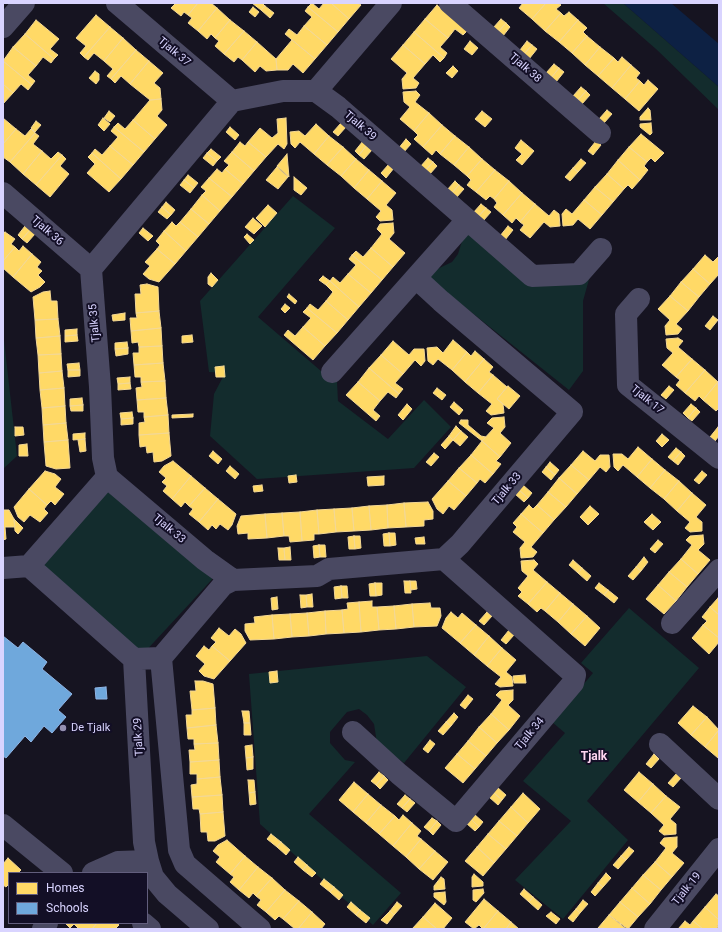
<!DOCTYPE html>
<html>
<head>
<meta charset="utf-8">
<style>
  body { margin:0 }
  #map { position:relative; width:722px; height:932px; overflow:hidden; background:#161421; font-family:Roboto,sans-serif }
  canvas { display:block }
  .frame { position:absolute; inset:0; border:4px solid #d9d4ff; pointer-events:none }
  .legend { position:absolute; left:8px; top:872px; width:140px; height:52px; box-sizing:border-box; background:#130f26; border:1px solid #625e7d; margin:0; padding:5px 7px; list-style:none; font-size:12px; color:#d9d4ff }
  .legend li { display:flex; align-items:center; gap:8px; height:20px }
  .legend b { width:20px; border:1px solid #625e7d }
</style>
</head>
<body>
<div id="map">
<canvas width="722" height="932"></canvas>
<div class="frame"></div>
<ul class="legend">
<li><b style="height:11px;background:#ffd966"></b>Homes</li>
<li><b style="height:11px;background:#6fa8dc"></b>Schools</li>
</ul>
</div>
<script>
const ctx = document.querySelector('canvas').getContext('2d');
ctx.lineJoin = 'round';
function fillPath(path, color) { ctx.fillStyle = color; ctx.fill(path, 'evenodd'); }
const shape = rows => new Path2D(rows.map(r => 'M' + r).join(''));
function strokePath(path, color, width, dash) { ctx.strokeStyle = color; ctx.lineWidth = width; ctx.lineCap = dash ? 'butt' : 'round'; ctx.setLineDash(dash || []); ctx.stroke(path); }
function write(font, color, halo, rows, align = 'center') {
  ctx.font = font + ' Roboto,sans-serif'; ctx.lineWidth = 4; ctx.setLineDash([]); ctx.textBaseline = 'middle'; ctx.strokeStyle = halo; ctx.fillStyle = color; for (const [text, x, y, turn = 0] of rows) {
    ctx.save(); ctx.translate(x, y); ctx.rotate((+turn || 0) * Math.PI / 180); ctx.textAlign = isNaN(turn) ? turn : align; if (halo) ctx.strokeText(text, 0, 0); ctx.fillText(text, 0, 0); ctx.restore();
  }
}
const green = shape([
  [603,3,623,3,719,87,719,110,656,49],
  [293,196,335,228,258,317,321,371,325,368,337,382,338,401,388,439,424,400,451,427,414,468,257,479,210,436,214,394,225,373,209,372,200,301],
  [467,232,533,277,593,265,583,301,583,371,569,390,427,277,433,271,452,262,458,254,463,238],
  [3,331,17,456,3,469],
  [115,482,218,573,142,655,28,562],
  [629,608,699,668,587,801,628,840,563,919,515,880,571,821,523,781,565,733,552,722,593,673,581,663],
  [427,656,466,687,404,763,377,743,374,724,367,715,359,709,347,712,330,732,330,743,345,760,355,762,309,814,401,893,373,925,260,824,249,674]
]);
const water = shape([
  [623,3,671,3,719,44,719,87]
]);
const homes = shape([
  [176,3,198,3,188,15,184,12,181,16,171,8,176,3],
  [198,3,211,3,217,8,198,31,188,23,192,18,188,15,198,3],
  [252,3,262,3,265,6,261,10,252,3],
  [312,3,319,9,324,3,331,3,349,19,338,32,308,7,312,3],
  [331,3,358,3,361,5,349,19,331,3],
  [523,3,546,3,532,19,519,8,523,3],
  [546,3,558,3,561,5,556,9,561,13,545,31,532,19,546,3],
  [437,5,467,31,463,35,455,29,448,38,425,19,437,5],
  [265,6,274,13,270,18,261,10,265,6],
  [253,7,259,12,255,17,249,12,253,7],
  [308,7,338,32,327,45,304,26,312,17,305,11,308,7],
  [217,8,230,20,215,38,211,34,207,39,198,31,217,8],
  [569,12,578,20,559,42,545,31,561,13,564,16,569,12],
  [96,15,110,27,84,57,80,53,86,46,76,38,96,15],
  [425,19,448,38,440,47,447,53,444,58,414,32,425,19],
  [501,19,506,23,498,32,493,28,501,19],
  [36,20,59,39,50,49,58,55,54,59,25,34,36,20],
  [230,20,244,31,224,54,215,46,219,41,215,38,230,20],
  [578,20,587,28,583,32,587,36,572,53,559,42,578,20],
  [506,23,510,27,503,36,498,32,506,23],
  [304,26,327,45,315,59,285,34,289,29,297,35,304,26],
  [110,27,123,38,104,61,94,53,88,60,84,57,110,27],
  [244,31,257,42,242,60,238,57,234,62,224,54,244,31],
  [414,32,444,58,440,62,433,55,425,64,403,45,414,32],
  [25,34,54,59,51,63,43,57,36,66,13,47,25,34],
  [587,36,600,47,585,65,572,53,587,36],
  [123,38,136,50,111,79,107,76,113,69,104,61,123,38],
  [292,40,315,59,303,73,293,64,288,70,277,70,276,59,292,40],
  [470,41,478,48,472,55,464,49,470,41],
  [527,41,532,45,524,54,520,50,527,41],
  [257,42,276,59,277,70,266,71,260,66,255,72,242,60,257,42],
  [403,45,425,64,413,78,419,83,416,88,403,89,402,79,407,73,391,59,403,45],
  [532,45,537,49,529,59,524,54,532,45],
  [13,47,36,66,28,75,35,81,32,85,3,61,13,47],
  [600,47,614,58,598,76,585,65,600,47],
  [136,50,149,61,130,84,121,76,115,83,111,79,136,50],
  [622,57,631,65,612,88,598,76,614,58,618,62,622,57],
  [3,61,32,85,28,90,21,84,13,93,3,84,3,61],
  [149,61,163,73,154,83,160,88,161,99,150,100,130,84,149,61],
  [554,64,559,68,551,78,546,73,554,64],
  [631,65,640,73,636,78,640,81,625,99,612,88,631,65],
  [453,66,458,71,452,78,446,73,453,66],
  [559,68,564,72,556,82,551,78,559,68],
  [95,71,99,74,99,80,96,84,89,78,95,71],
  [648,80,658,89,639,111,625,99,640,81,644,85,648,80],
  [3,84,13,93,3,104,3,84],
  [581,87,586,91,578,100,573,96,581,87],
  [416,91,420,95,415,102,429,113,414,131,400,119,410,107,404,102,403,92,416,91],
  [586,91,590,95,582,104,578,100,586,91],
  [161,99,162,110,157,116,167,125,155,139,133,120,150,100,161,99],
  [648,108,650,110,651,120,640,120,640,117,648,108],
  [607,110,612,114,604,123,599,119,607,110],
  [109,111,115,116,110,122,104,118,109,111],
  [482,111,492,119,485,127,475,119,482,111],
  [429,113,442,125,423,147,414,139,418,135,414,131,429,113],
  [3,118,16,129,3,144,3,118],
  [103,118,110,124,104,131,98,125,103,118],
  [286,118,287,144,284,149,278,144,266,157,248,142,260,128,272,138,278,133,277,119,286,118],
  [133,120,155,139,144,152,114,127,118,123,125,129,133,120],
  [36,121,41,125,35,132,31,128,36,121],
  [341,123,346,127,338,136,333,132,341,123],
  [651,123,652,133,650,135,640,127,640,124,651,123],
  [316,124,329,136,314,154,300,142,295,148,291,144,290,132,299,131,305,136,316,124],
  [442,125,455,136,440,154,436,150,432,155,423,147,442,125],
  [114,127,144,152,133,165,110,146,118,137,111,131,114,127],
  [230,127,239,135,235,140,226,132,230,127],
  [16,129,25,136,31,129,35,133,10,162,3,157,3,144,16,129],
  [35,133,39,136,33,144,42,151,23,174,10,162,35,133],
  [641,134,664,153,655,162,651,158,647,162,629,147,641,134],
  [329,136,343,147,327,165,314,154,329,136],
  [455,136,469,147,454,165,440,154,455,136],
  [406,139,411,144,403,153,398,149,406,139],
  [521,140,534,151,522,165,516,160,522,154,515,148,521,140],
  [363,141,367,145,359,155,355,151,363,141],
  [596,141,601,145,593,155,588,151,596,141],
  [240,142,245,146,248,142,266,157,254,171,232,152,240,142],
  [367,145,372,150,364,159,359,155,367,145],
  [110,146,133,165,121,179,92,153,95,149,102,155,110,146],
  [343,147,356,159,341,176,327,165,343,147],
  [469,147,482,159,467,176,454,165,469,147],
  [629,147,647,162,644,166,648,170,640,180,618,160,629,147],
  [211,149,221,157,217,161,207,153,211,149],
  [42,151,51,159,58,152,62,155,36,185,23,174,42,151],
  [232,152,254,171,243,184,225,169,229,165,224,161,232,152],
  [92,153,121,179,109,192,87,173,95,164,88,157,92,153],
  [207,153,217,161,213,166,203,158,207,153],
  [287,154,289,177,277,166,287,154],
  [62,155,66,159,60,166,69,174,50,197,36,185,62,155],
  [428,158,433,162,425,171,420,167,428,158],
  [356,159,369,170,354,188,341,176,356,159],
  [482,159,495,170,476,192,467,185,471,180,467,176,482,159],
  [581,159,586,163,578,172,573,168,581,159],
  [618,160,640,180,632,189,628,185,624,189,607,174,618,160],
  [433,162,437,166,429,175,425,171,433,162],
  [389,164,394,168,386,178,381,173,389,164],
  [277,167,288,177,278,189,266,180,277,167],
  [573,168,578,172,570,181,565,177,573,168],
  [217,169,222,173,225,169,243,184,232,197,209,178,217,169],
  [369,170,382,181,367,199,354,188,369,170],
  [495,170,509,181,494,199,490,196,486,200,476,192,495,170],
  [607,174,624,189,613,202,595,187,607,174],
  [188,175,198,183,194,188,184,180,188,175],
  [294,177,307,188,301,195,294,190,294,177],
  [209,178,232,197,220,211,202,195,206,191,201,187,209,178],
  [184,180,194,188,190,193,180,185,184,180],
  [382,181,396,193,386,205,392,210,393,220,380,221,376,217,381,211,367,199,382,181],
  [455,181,459,185,451,194,447,190,455,181],
  [509,181,522,193,503,215,494,207,497,203,494,199,509,181],
  [459,185,464,189,456,198,451,194,459,185],
  [595,187,613,202,602,215,584,200,595,187],
  [522,193,535,204,520,222,516,218,512,223,503,215,522,193],
  [202,195,220,211,209,224,191,209,202,195],
  [584,200,602,215,590,229,578,219,573,225,563,226,562,214,566,209,572,214,584,200],
  [166,202,175,210,171,215,162,207,166,202],
  [481,204,486,208,478,217,473,213,481,204],
  [535,204,549,216,554,210,559,214,560,226,550,227,544,222,530,238,520,230,524,225,520,222,535,204],
  [268,205,277,213,265,227,256,218,268,205],
  [162,207,171,215,167,219,158,212,162,207],
  [486,208,491,212,483,221,478,217,486,208],
  [191,209,209,224,198,237,180,222,191,209],
  [253,218,262,226,254,234,245,227,253,218],
  [172,222,176,226,180,222,198,237,186,251,164,231,172,222],
  [393,223,394,233,389,239,405,253,393,267,371,248,382,234,377,229,380,224,393,223],
  [25,226,30,230,22,239,18,235,25,226],
  [508,226,513,230,505,240,500,236,508,226],
  [143,228,153,236,148,241,139,233,143,228],
  [30,230,35,234,27,243,22,239,30,230],
  [164,231,186,251,175,264,157,249,160,245,156,241,164,231],
  [5,232,15,239,11,244,15,247,3,261,3,234,5,232],
  [247,234,254,240,250,244,244,237,247,234],
  [23,246,32,254,13,277,3,268,3,261,15,247,19,251,23,246],
  [371,248,393,267,382,280,352,255,356,251,363,257,371,248],
  [157,249,175,264,159,282,149,279,143,274,150,266,145,262,157,249],
  [32,254,41,262,37,267,42,271,38,275,45,282,40,287,31,292,13,277,32,254],
  [352,255,382,280,371,293,348,274,356,265,349,259,352,255],
  [705,255,713,262,719,256,719,274,710,284,693,269,705,255],
  [693,269,710,284,699,297,681,282,693,269],
  [211,273,218,280,212,287,208,284,208,277,211,273],
  [348,274,371,293,359,307,330,281,333,277,340,283,348,274],
  [323,276,330,281,326,285,319,280,323,276],
  [330,281,359,307,348,320,326,301,333,292,326,285,330,281],
  [681,282,699,297,688,311,670,296,681,282],
  [147,284,158,287,159,311,136,313,135,294,141,294,140,285,147,284],
  [50,291,51,301,57,301,58,319,35,320,33,297,43,292,50,291],
  [289,294,297,301,295,304,287,297,289,294],
  [670,296,688,311,676,324,682,329,678,334,666,335,665,326,670,320,658,309,670,296],
  [326,301,348,320,337,333,307,308,310,304,318,310,326,301],
  [285,304,290,308,285,313,281,309,285,304],
  [307,308,337,333,325,346,303,327,311,318,303,312,307,308],
  [159,311,161,328,131,331,130,318,137,318,136,313,159,311],
  [125,313,125,320,113,321,112,315,125,313],
  [713,316,718,320,710,330,705,326,713,316],
  [58,319,60,336,36,338,35,320,58,319],
  [303,327,325,346,313,360,284,335,288,330,295,336,303,327],
  [161,328,162,346,139,347,138,342,132,343,131,331,161,328],
  [77,329,77,335,65,336,65,330,77,329],
  [77,335,78,341,65,342,65,336,77,335],
  [192,335,193,342,182,343,182,336,192,335],
  [60,336,61,354,38,355,36,338,60,336],
  [678,338,683,341,678,347,692,359,676,377,662,365,673,353,667,348,666,339,678,338],
  [453,340,467,352,452,370,438,359,433,365,428,361,427,348,437,347,443,353,453,340],
  [393,341,409,355,414,349,424,349,425,361,421,366,415,360,403,374,381,355,393,341],
  [127,342,128,348,115,349,115,343,127,342],
  [162,346,163,363,134,365,133,353,139,353,139,347,162,346],
  [128,348,128,354,116,356,115,349,128,348],
  [475,351,484,359,465,382,452,370,467,352,471,356,475,351],
  [61,354,62,371,39,373,38,355,61,354],
  [381,355,403,374,395,383,403,389,399,394,369,368,381,355],
  [484,359,493,367,489,372,493,375,478,393,465,382,484,359],
  [692,359,705,370,685,393,676,385,680,380,676,377,692,359],
  [79,363,80,370,68,370,67,364,79,363],
  [163,363,165,381,141,382,141,377,135,377,134,365,163,363],
  [224,366,225,377,216,377,215,367,224,366],
  [369,368,399,394,396,398,388,392,380,401,358,382,369,368],
  [68,370,80,370,80,376,68,377,68,370],
  [705,370,718,382,703,400,699,396,695,401,685,393,705,370],
  [62,371,64,388,40,390,39,373,62,371],
  [493,375,507,387,497,399,503,404,504,413,491,415,486,411,492,404,478,393,493,375],
  [130,377,130,383,118,384,117,378,130,377],
  [165,381,166,398,137,400,136,388,142,387,141,382,165,381],
  [358,382,380,401,373,410,380,416,376,421,346,395,358,382],
  [718,382,719,408,716,411,703,400,718,382],
  [130,383,131,389,118,390,118,384,130,383],
  [508,386,520,396,509,409,497,399,508,386],
  [669,386,674,390,666,399,661,395,669,386],
  [64,388,65,406,42,408,40,390,64,388],
  [437,388,446,395,442,400,433,393,437,388],
  [82,398,83,405,70,406,70,399,82,398],
  [166,398,168,415,144,417,144,412,138,412,137,400,166,398],
  [454,402,463,410,459,415,450,407,454,402],
  [407,404,412,409,403,420,398,415,407,404],
  [691,404,696,408,688,418,683,413,691,404],
  [83,405,83,411,71,411,70,406,83,405],
  [65,406,66,423,43,425,42,408,65,406],
  [696,408,700,412,692,421,688,418,696,408],
  [132,412,133,418,121,419,120,413,132,412],
  [193,414,193,417,172,418,172,415,193,414],
  [168,415,169,433,139,435,139,423,145,422,144,417,168,415],
  [504,417,505,427,500,433,511,443,500,457,482,441,494,428,487,423,492,418,504,417],
  [133,418,133,424,121,425,121,419,133,418],
  [461,420,468,420,468,425,481,436,486,437,482,441,459,423,461,420],
  [66,423,68,440,44,442,43,425,66,423],
  [456,426,461,431,453,440,449,436,456,426],
  [15,427,23,427,24,435,15,436,15,427],
  [718,427,719,436,715,441,710,437,718,427],
  [461,431,468,437,460,446,453,440,461,431],
  [85,433,85,439,73,440,73,434,85,433],
  [169,433,171,456,162,461,154,462,153,452,147,453,146,446,140,447,139,435,169,433],
  [662,434,669,440,662,447,656,441,662,434],
  [449,436,453,440,445,449,441,445,449,436],
  [85,439,86,451,80,452,78,440,85,439],
  [68,440,70,468,56,469,46,466,44,442,68,440],
  [482,441,500,457,496,461,501,464,493,474,471,455,482,441],
  [27,444,28,456,19,456,19,445,27,444],
  [638,447,652,459,637,477,623,465,618,471,614,467,613,454,622,454,628,459,638,447],
  [676,448,681,452,673,461,668,457,676,448],
  [213,451,222,459,218,464,209,456,213,451],
  [583,451,595,461,600,455,609,455,610,467,606,472,600,467,589,480,571,465,583,451],
  [681,452,685,456,678,465,673,461,681,452],
  [434,453,439,457,431,466,426,462,434,453],
  [471,455,493,474,485,483,480,479,477,483,459,468,471,455],
  [652,459,665,470,650,488,637,477,652,459],
  [173,461,191,476,172,499,163,491,167,486,162,482,166,478,159,472,164,466,173,461],
  [550,462,559,470,555,475,546,467,550,462],
  [571,465,589,480,577,494,559,478,571,465],
  [230,466,239,474,235,479,226,471,230,466],
  [546,467,555,475,551,480,542,472,546,467],
  [459,468,477,483,466,496,448,481,459,468],
  [665,470,679,481,664,499,650,488,665,470],
  [45,471,55,474,61,479,55,487,64,494,55,505,51,501,47,505,29,489,45,471],
  [702,471,707,475,699,484,694,480,702,471],
  [296,475,297,482,289,483,288,476,296,475],
  [191,476,205,488,189,506,185,502,181,507,172,499,191,476],
  [384,476,384,485,368,486,367,477,384,476],
  [559,478,577,494,566,507,548,492,559,478],
  [448,481,466,496,454,510,449,506,443,514,437,509,432,499,448,481],
  [679,481,692,493,677,511,664,499,679,481],
  [262,485,263,491,254,492,253,486,262,485],
  [523,485,532,493,528,498,519,490,523,485],
  [205,488,218,499,199,522,189,514,193,509,189,506,205,488],
  [29,489,47,505,44,509,48,513,40,522,30,515,24,522,18,517,14,507,29,489],
  [519,490,528,498,524,502,515,494,519,490],
  [548,492,566,507,554,520,537,505,548,492],
  [692,493,706,505,696,517,702,522,702,531,690,532,685,528,690,522,677,511,692,493],
  [218,499,236,514,232,525,228,530,220,524,216,529,212,525,208,530,199,522,218,499],
  [428,502,433,511,433,519,424,520,424,526,406,527,404,503,428,502],
  [404,503,406,527,388,528,387,505,404,503],
  [387,505,388,528,371,530,369,506,387,505],
  [529,505,533,509,537,505,554,520,543,533,521,514,529,505],
  [369,506,371,530,354,531,352,508,369,506],
  [590,506,599,514,588,525,580,517,590,506],
  [352,508,354,531,336,532,334,509,352,508],
  [334,509,336,532,319,534,317,510,334,509],
  [3,510,9,510,14,519,15,527,5,527,6,539,3,540,3,510],
  [317,510,319,534,314,534,314,540,302,541,300,512,317,510],
  [300,512,302,541,290,542,289,536,284,536,282,513,300,512],
  [282,513,284,536,267,538,265,514,282,513],
  [265,514,267,538,248,539,248,533,238,534,237,526,241,516,265,514],
  [521,514,543,533,531,547,537,552,533,557,521,558,520,548,525,542,513,532,517,527,513,523,521,514],
  [652,514,661,522,653,530,644,522,652,514],
  [14,519,23,528,18,534,15,531,14,519],
  [389,533,390,546,384,546,383,534,389,533],
  [389,533,395,533,396,545,390,546,389,533],
  [703,535,704,544,698,550,710,560,698,574,681,559,692,545,686,540,690,536,703,535],
  [354,536,360,536,361,548,355,549,354,536],
  [354,536,355,549,349,549,348,537,354,536],
  [424,537,425,544,416,544,415,538,424,537],
  [658,540,663,544,655,553,650,549,658,540],
  [319,545,325,545,326,557,320,557,319,545],
  [319,545,320,557,314,558,313,546,319,545],
  [290,547,291,560,285,560,284,548,290,547],
  [278,548,284,548,285,560,279,560,278,548],
  [644,557,648,562,641,571,636,567,644,557],
  [681,559,698,574,687,587,669,572,681,559],
  [534,560,538,564,533,570,547,582,528,604,518,596,522,592,518,588,528,576,522,571,521,561,534,560],
  [573,560,582,568,578,573,569,565,573,560],
  [636,567,641,571,633,580,628,576,636,567],
  [582,568,591,576,587,581,578,573,582,568],
  [669,572,687,587,676,601,658,585,669,572],
  [404,581,410,581,411,593,405,593,404,581],
  [410,581,416,581,417,589,411,590,410,581],
  [547,582,560,593,545,611,541,608,537,612,528,604,547,582],
  [375,583,376,596,370,596,369,584,375,583],
  [375,583,382,583,382,595,376,596,375,583],
  [599,583,608,590,604,595,595,588,599,583],
  [658,585,676,601,664,614,646,599,658,585],
  [341,586,342,598,335,599,334,587,341,586],
  [341,586,347,586,348,598,342,598,341,586],
  [608,590,618,598,614,603,604,595,608,590],
  [560,593,573,604,558,622,545,611,560,593],
  [312,594,313,607,307,607,306,595,312,594],
  [300,595,306,595,307,607,301,608,300,595],
  [277,597,278,609,272,610,271,598,277,597],
  [718,598,719,599,719,615,710,607,718,598],
  [372,601,372,607,377,607,379,630,361,632,359,602,372,601],
  [359,602,361,632,344,633,342,610,348,609,347,603,359,602],
  [430,603,431,608,440,608,441,616,437,626,414,627,412,604,430,603],
  [412,604,414,627,396,629,394,606,412,604],
  [573,604,587,616,571,634,558,622,573,604],
  [394,606,396,629,379,630,377,607,394,606],
  [710,607,719,615,719,638,703,625,707,621,702,617,710,607],
  [342,610,344,633,326,634,325,611,342,610],
  [325,611,326,634,309,636,307,613,325,611],
  [451,612,458,618,462,613,476,625,460,643,442,628,446,618,451,612],
  [487,612,492,616,484,625,479,621,487,612],
  [307,613,309,636,292,637,290,614,307,613],
  [290,614,292,637,274,639,272,615,290,614],
  [272,615,274,639,250,640,245,631,245,624,255,623,254,617,272,615],
  [587,616,600,628,585,646,571,634,587,616],
  [476,625,489,636,474,655,460,643,476,625],
  [703,625,719,638,719,642,709,654,692,638,703,625],
  [219,628,229,636,235,629,241,634,246,643,230,661,212,646,216,642,211,638,219,628],
  [509,630,514,635,506,644,501,640,509,630],
  [489,636,502,648,487,666,474,655,489,636],
  [204,646,209,650,212,646,230,661,214,679,204,676,199,671,205,664,196,656,204,646],
  [502,648,516,660,506,672,512,677,513,686,500,687,495,684,501,677,487,666,502,648],
  [277,671,278,682,270,683,269,672,277,671],
  [525,675,526,683,514,683,513,676,525,675],
  [195,681,203,681,213,684,215,708,192,710,190,691,196,691,195,681],
  [513,690,513,700,508,705,520,716,509,730,491,714,502,700,496,695,500,691,513,690],
  [468,695,473,699,465,709,460,705,468,695],
  [693,706,707,717,691,735,678,723,693,706],
  [215,708,216,725,187,728,186,715,192,715,192,710,215,708],
  [242,711,249,711,250,723,244,723,242,711],
  [454,713,458,717,451,726,446,722,454,713],
  [491,714,509,730,497,743,479,727,491,714],
  [707,717,719,730,705,747,691,735,707,717],
  [446,722,451,726,443,735,438,731,446,722],
  [244,723,250,723,251,735,244,735,244,723],
  [216,725,218,743,194,744,194,739,188,739,187,728,216,725],
  [479,727,497,743,486,756,468,741,479,727],
  [719,730,719,757,718,758,705,747,719,730],
  [430,740,435,744,428,753,423,749,430,740],
  [468,741,486,756,475,769,457,754,468,741],
  [218,743,219,760,190,762,189,750,195,750,194,744,218,743],
  [252,745,253,757,246,758,245,746,252,745],
  [457,754,475,769,463,783,445,768,457,754],
  [654,754,659,759,651,768,646,764,654,754],
  [253,757,253,769,247,770,246,758,253,757],
  [219,760,220,777,197,779,197,774,190,774,190,762,219,760],
  [379,772,384,776,376,785,371,781,379,772],
  [639,772,653,784,638,802,624,790,639,772],
  [677,773,681,778,673,787,668,783,677,773],
  [384,776,388,780,380,789,376,785,384,776],
  [220,777,222,795,192,797,191,785,197,784,197,779,220,777],
  [248,780,254,780,255,792,249,793,248,780],
  [354,782,368,794,353,812,339,800,354,782],
  [653,784,666,796,651,813,638,802,653,784],
  [497,787,506,795,502,800,493,792,497,787],
  [255,792,256,804,250,805,249,793,255,792],
  [493,792,502,800,498,805,489,797,493,792],
  [523,793,540,809,528,823,511,807,523,793],
  [368,794,381,805,366,823,353,812,368,794],
  [222,795,223,812,200,814,199,809,193,809,192,797,222,795],
  [405,795,410,799,402,808,397,804,405,795],
  [666,796,680,807,670,819,676,824,676,834,664,835,659,831,664,825,651,813,666,796],
  [410,799,415,803,407,812,402,808,410,799],
  [381,805,395,816,379,834,366,823,381,805],
  [511,807,528,823,517,836,499,821,511,807],
  [223,812,225,836,215,841,208,841,207,832,201,832,200,814,223,812],
  [474,814,483,822,479,827,470,818,474,814],
  [403,815,412,823,393,846,379,834,395,816,399,820,403,815],
  [432,818,437,821,429,831,424,827,432,818],
  [470,818,479,827,475,831,466,823,470,818],
  [437,821,441,825,433,835,429,831,437,821],
  [499,821,517,836,506,849,488,834,499,821],
  [412,823,421,831,417,836,421,839,406,857,393,846,412,823],
  [271,834,281,842,277,847,267,839,271,834],
  [488,834,506,849,494,863,477,847,488,834],
  [677,837,677,847,672,853,684,863,672,877,655,862,666,848,660,843,664,838,677,837],
  [421,839,435,851,419,869,406,857,421,839],
  [227,840,245,856,230,874,216,862,220,857,213,851,218,845,227,840],
  [281,842,290,850,286,855,277,847,281,842],
  [477,847,494,863,483,876,465,861,477,847],
  [629,847,634,851,626,860,621,856,629,847],
  [435,851,448,862,433,880,419,869,435,851],
  [245,856,258,867,239,890,230,882,234,877,230,874,245,856],
  [621,856,626,860,618,869,613,865,621,856],
  [298,857,307,865,303,870,294,862,298,857],
  [8,858,21,870,18,873,9,873,9,884,6,887,3,885,3,864,8,858],
  [655,862,672,877,661,890,643,875,655,862],
  [307,865,316,873,312,877,303,870,307,865],
  [258,867,272,878,256,896,253,893,249,898,239,890,258,867],
  [606,873,611,878,603,887,598,883,606,873],
  [474,874,483,882,483,886,472,887,472,877,474,874],
  [643,875,661,890,650,904,632,888,643,875],
  [441,877,444,879,445,889,434,890,434,886,441,877],
  [272,878,285,890,266,912,257,905,261,900,256,896,272,878],
  [324,879,334,887,330,892,320,884,324,879],
  [598,883,603,887,595,896,591,892,598,883],
  [334,887,343,895,339,900,330,892,334,887],
  [632,888,650,904,638,917,620,902,632,888],
  [483,889,484,893,476,902,473,900,473,890,483,889],
  [524,889,533,897,529,902,520,894,524,889],
  [285,890,299,901,283,919,279,916,275,920,266,912,285,890],
  [445,892,446,902,444,905,434,897,434,893,445,892],
  [716,894,719,896,719,920,705,907,716,894],
  [533,897,542,905,538,910,529,902,533,897],
  [484,899,498,911,483,929,479,925,474,929,465,922,484,899],
  [583,900,588,904,580,913,576,909,583,900],
  [299,901,312,912,298,929,295,929,283,919,299,901],
  [351,902,360,910,356,915,347,907,351,902],
  [397,902,402,906,394,915,390,911,397,902],
  [620,902,638,917,628,929,609,915,620,902],
  [435,903,452,918,443,929,437,929,423,917,435,903],
  [705,907,719,920,717,929,703,929,693,921,705,907],
  [576,909,580,913,573,922,568,918,576,909],
  [360,910,370,918,366,923,356,915,360,910],
  [390,911,394,915,387,924,381,920,390,911],
  [498,911,511,922,506,929,483,929,498,911],
  [312,912,325,924,321,929,298,929,312,912],
  [551,912,560,919,556,924,546,916,551,912],
  [609,915,626,929,598,928,609,915],
  [423,917,437,929,412,929,423,917],
  [685,921,690,925,693,921,703,929,678,929,685,921],
  [511,922,519,929,506,929,511,922],
  [65,923,97,923,92,929,79,929,74,924,70,928,65,923],
  [97,923,117,923,119,925,115,929,92,929,97,923]
]);
const schools = shape([
  [3,636,18,648,23,642,47,662,42,669,72,694,58,710,66,717,52,733,44,726,31,742,25,736,6,758,3,756,3,636],
  [106,687,107,699,96,699,95,688,106,687]
]);
const minor = shape([
  [117,3,232,101],
  [450,3,600,133],
  [3,27,24,3],
  [316,91,391,3],
  [232,101,283,91,316,91,338,107,532,276,579,274,601,249],
  [3,193,91,269],
  [639,299,626,314,628,385,719,458],
  [332,372,467,220],
  [107,477,205,560,233,580],
  [29,566,107,477,103,458,100,387,91,269,232,101],
  [29,566,134,659,144,842,148,861,153,877,167,894,208,929],
  [3,568,29,566],
  [672,623,719,570],
  [161,658,179,850,185,864,260,929],
  [134,659,161,658,223,585,233,580,317,576,329,569,444,559,460,544,572,412,441,301,416,278],
  [353,732,399,774,456,821,573,683,575,675,444,559],
  [660,744,719,799],
  [3,825,62,873],
  [93,873,118,862,148,861],
  [143,923,150,929],
  [43,929,47,923],
  [655,929,719,849]
]);
const markers = [
  [63,728,4,"#9591b1"]
];
const streetNames = [
  ["Tjalk 37",174,52,40],
  ["Tjalk 38",525,68,41],
  ["Tjalk 39",360,126,41],
  ["Tjalk 36",47,231,41],
  ["Tjalk 35",95,323,-95],
  ["Tjalk 17",647,400,39],
  ["Tjalk 33",507,489,-50],
  ["Tjalk 33",169,529,40],
  ["Tjalk 34",530,734,-50],
  ["Tjalk 29",139,737,-93],
  ["Tjalk 19",687,889,-51]
];
const poiNames = [
  ["De Tjalk",71,728]
];
const neighbourhoodNames = [
  ["Tjalk",594,757]
];
fillPath(green, '#132c2d');
fillPath(water, '#0d2144');
fillPath(homes, '#ffd966');
strokePath(homes, '#f4d894', 1);
fillPath(schools, '#6fa8dc');
strokePath(schools, '#8fb5e6', 1);
strokePath(minor, '#4a4962', 22);
for (const [x, y, r, color] of markers) { const dot = new Path2D(); dot.arc(x, y, r, 0, 2 * Math.PI); ctx.fillStyle = color; ctx.fill(dot); strokePath(dot, '#130f26', 1.5); }
write('11px', '#d9d4ff', '#130f26', streetNames);
write('11px', '#d9d4ff', '#130f26', poiNames, 'left');
write('bold 12px', '#ffd6f0', '#130f26', neighbourhoodNames);
</script>
</body>
</html>
